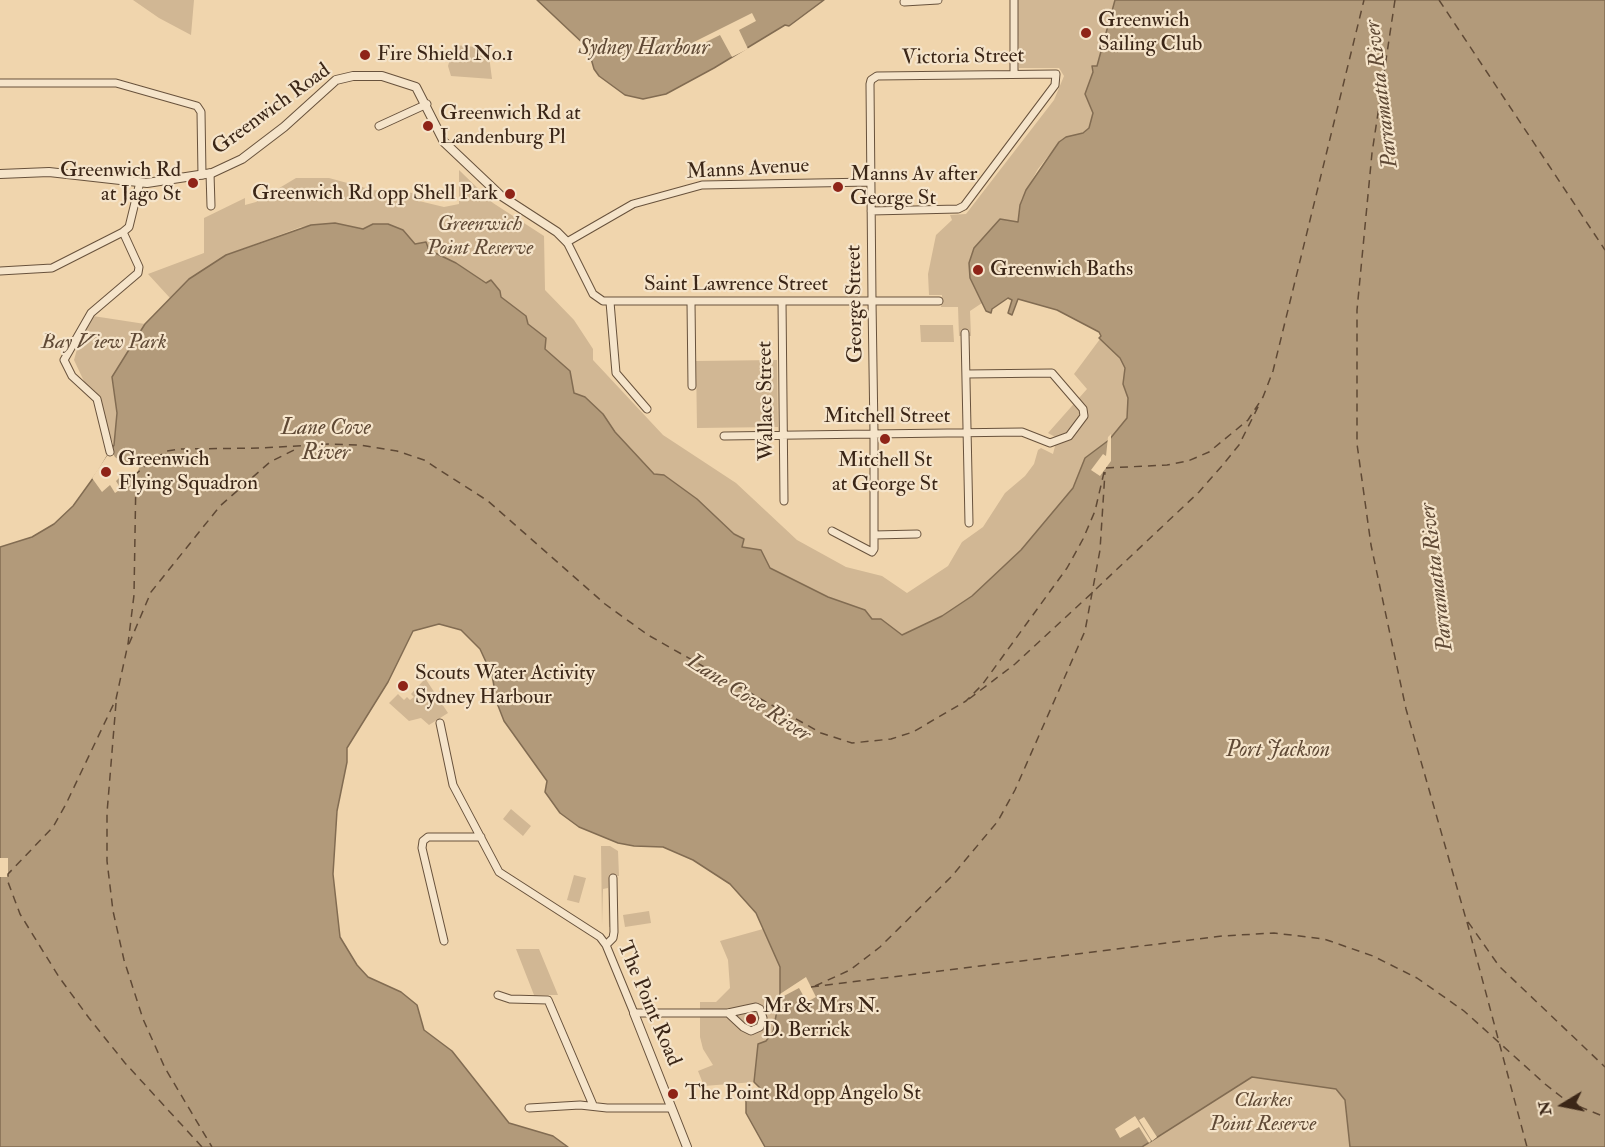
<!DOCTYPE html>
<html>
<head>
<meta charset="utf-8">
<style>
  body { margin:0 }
  #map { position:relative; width:1605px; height:1147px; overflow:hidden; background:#f0d5ad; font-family:"IM FELL Double Pica",serif }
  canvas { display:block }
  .north { position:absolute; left:1533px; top:1075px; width:60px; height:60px; -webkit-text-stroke:4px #f5e4ca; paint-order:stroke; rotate:260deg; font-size:16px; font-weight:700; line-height:24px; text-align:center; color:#3b2617 }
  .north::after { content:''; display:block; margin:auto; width:21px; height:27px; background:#3b2617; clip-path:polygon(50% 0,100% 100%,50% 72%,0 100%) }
</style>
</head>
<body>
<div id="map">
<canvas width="1605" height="1147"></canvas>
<div class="north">N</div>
</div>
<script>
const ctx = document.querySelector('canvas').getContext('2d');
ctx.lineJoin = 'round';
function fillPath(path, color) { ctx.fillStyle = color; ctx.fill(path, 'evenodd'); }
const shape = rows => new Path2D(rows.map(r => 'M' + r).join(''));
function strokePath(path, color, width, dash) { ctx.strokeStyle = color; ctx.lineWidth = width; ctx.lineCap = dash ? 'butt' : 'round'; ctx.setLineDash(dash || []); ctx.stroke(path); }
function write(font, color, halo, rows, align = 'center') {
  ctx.font = font + ' "IM FELL Double Pica",serif'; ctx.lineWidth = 4.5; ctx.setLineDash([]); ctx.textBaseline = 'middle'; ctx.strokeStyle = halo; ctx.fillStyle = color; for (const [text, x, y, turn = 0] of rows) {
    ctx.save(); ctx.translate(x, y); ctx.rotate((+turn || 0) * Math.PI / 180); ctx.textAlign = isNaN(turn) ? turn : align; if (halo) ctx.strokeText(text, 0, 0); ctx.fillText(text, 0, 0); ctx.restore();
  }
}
const green = shape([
  [133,0,194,0,191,35,159,18],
  [1017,0,1115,0,1097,66,1085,94,1093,113,1089,128,1083,133,1062,139,1038,169,1021,200,1018,222,1000,219,970,278,982,303,970,311,971,336,959,336,958,307,941,307,942,295,929,295,928,274,936,235,952,220,950,215,966,214,1054,100,1064,76,1059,68,1019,68],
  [454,45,488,48,492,79,451,76,448,66],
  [459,170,493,203,544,236,545,290,574,320,593,349,593,360,663,435,736,483,797,540,846,567,882,576,907,593,948,566,962,542,983,527,1005,493,1025,476,1034,464,1038,450,1041,448,1053,454,1057,438,1048,433,1087,389,1074,374,1100,339,1120,358,1125,368,1123,384,1128,398,1127,418,1109,440,1085,458,1073,488,1021,550,972,596,942,616,901,635,881,619,872,619,865,610,828,597,770,568,761,550,742,547,744,539,734,534,697,499,664,475,654,474,639,460,585,397,574,393,570,371,545,348,528,324,526,316,500,297,491,280,486,283,456,263,415,244,403,230,388,224,373,224,364,229,335,223,301,227,226,255,189,279,170,298,148,274,204,253,204,218,245,198,245,205,256,202,296,178,329,178,373,190,414,193,419,201,444,207,459,204],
  [93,316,145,324,112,377,117,413,114,445,74,360,81,335],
  [920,325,953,325,954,342,921,342],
  [777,360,778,427,697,428,696,361],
  [423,675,448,713,429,725,421,718,409,721,389,703,398,694,404,700,407,697,410,700,414,697,411,694,423,681],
  [511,809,531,826,523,836,503,819],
  [601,846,610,846,618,851,619,876,613,876,612,927,609,927,608,888,603,889,602,925],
  [574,875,586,878,579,903,567,900],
  [649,911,651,923,625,927,623,915],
  [763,929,780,967,780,994,773,1032,766,1041,758,1044,754,1082,704,1086,698,1071,713,1065,703,1049,700,1037,700,1002,716,1002,730,988,728,960,720,941],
  [516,949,539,949,558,995,534,995],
  [1252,1077,1336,1089,1345,1100,1350,1147,1142,1147]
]);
const water = shape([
  [537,0,824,0,789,26,785,25,714,68,666,94,643,99,625,95,599,76,594,69,588,48,537,0],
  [1115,0,1605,0,1605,1147,1350,1147,1345,1100,1336,1089,1252,1077,1142,1147,765,1147,746,1113,746,1101,759,1099,763,1091,754,1082,758,1044,766,1041,773,1032,780,994,780,967,756,913,730,884,693,860,663,847,634,846,618,843,579,827,560,813,545,792,547,781,504,721,497,703,492,675,480,649,461,630,439,624,413,631,388,682,347,748,347,762,337,811,333,874,340,937,357,965,368,977,401,992,417,1005,424,1030,452,1051,509,1123,553,1136,568,1147,0,1147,0,547,32,537,54,524,73,506,99,470,114,445,117,413,112,377,145,324,189,279,226,255,311,225,335,223,363,229,373,224,388,224,403,230,415,244,426,242,429,250,456,263,486,283,491,280,500,291,501,297,526,316,528,324,546,338,545,349,570,371,574,393,585,397,603,414,615,432,654,474,664,475,697,499,734,534,744,539,742,547,761,550,770,568,828,597,865,610,872,619,881,619,902,635,942,616,972,596,1021,550,1073,488,1085,458,1109,440,1127,418,1128,398,1123,384,1125,368,1120,358,1099,338,1101,336,1099,332,1057,310,1018,299,1012,315,1008,313,1012,300,1008,298,992,309,991,313,986,311,970,278,969,263,974,248,1000,219,1018,222,1020,205,1026,190,1059,142,1066,137,1083,133,1089,128,1093,113,1085,94,1093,72,1092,66,1097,66,1115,0]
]);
const pier = shape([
  [752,13,756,21,739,30,748,49,732,57,720,35,700,45,704,54,701,56,694,42],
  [1111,434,1111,461,1100,476,1091,470,1103,454,1106,456,1108,437],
  [111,450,115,457,128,467,135,458,142,461,135,478,123,474,116,481,121,489,115,493,110,485,102,492,92,478],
  [0,858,8,858,8,877,0,877],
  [806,977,816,997,807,1002,799,988,782,997,780,994],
  [1135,1116,1151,1141,1149,1143,1139,1127,1120,1138,1115,1129],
  [1144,1117,1157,1137,1152,1141,1139,1120]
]);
const ferry = shape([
  [1395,0,1372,153,1357,310,1357,444,1371,545,1406,709,1466,919,1499,966,1605,1067],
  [1439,0,1605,250],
  [1106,468,1167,465,1188,461,1209,452,1248,420,1263,397,1273,371,1364,0],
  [1096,589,1199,492,1221,467,1239,445,1260,403],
  [129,644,151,592,220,506,270,462,298,448],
  [969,699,1015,664,1093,592],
  [116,703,107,813,107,861,113,911,124,960,143,1019,165,1068,212,1147],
  [1467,922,1527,1147],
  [815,986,850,970,880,947,952,876,998,821,1015,790,1085,631,1100,550,1105,472],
  [811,987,1222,936,1274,933,1324,939,1373,956,1417,978,1464,1011,1545,1084,1568,1102,1605,1117],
  [202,1147,125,1063,89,1018,59,977,20,914,8,882,8,874,53,827,66,804,116,699,128,644,134,595,136,474,152,460,167,451,181,449,262,448,329,444,360,445,397,451,424,460,488,501,605,604,648,635,821,733,852,743,891,739,913,732,966,701,982,685,1067,568,1083,539,1095,511,1105,468]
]);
const minor = shape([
  [1014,0,1014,73],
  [904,2,938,0],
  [0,83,116,83,197,106,201,112,202,175],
  [379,126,427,104],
  [210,173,211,206],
  [871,182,702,185,633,204,567,242,593,294,603,301,939,301],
  [0,271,52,268,123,232],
  [782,301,784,501],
  [610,302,616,373,647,409],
  [691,302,692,386],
  [965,333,969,523],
  [724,436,1022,432,1050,443,1069,436,1084,416,1083,409,1052,373,967,374],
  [110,452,97,399,72,376,64,360,91,313,138,273,139,267,123,232,129,227,140,182],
  [832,531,872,552,874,549,874,433,872,301,870,84,871,80,877,76,1056,74,1055,85,964,206,958,209,871,211],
  [874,535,917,534],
  [440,723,453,785,499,872,600,937,606,945,634,1013,728,1013,756,1007,760,1009,763,1018,760,1027,751,1031,743,1027,728,1013],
  [444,941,422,848,423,841,428,837,481,837],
  [606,945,613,938,614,932,613,878],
  [498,995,510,999,548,1000,593,1105],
  [529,1108,580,1105,607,1108,671,1108]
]);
const tertiary = shape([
  [0,174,49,172,147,183,212,173,242,159,284,127,336,80,353,76,382,76,416,87,444,142,500,195,557,232,567,242],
  [634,1013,687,1147]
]);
const markers = [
  [1086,33,6,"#8f2418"],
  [365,55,6,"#8f2418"],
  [428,126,6,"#8f2418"],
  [193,183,6,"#8f2418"],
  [838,187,6,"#8f2418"],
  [510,194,6,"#8f2418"],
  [978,270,6,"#8f2418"],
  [885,439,6,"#8f2418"],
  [106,472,6,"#8f2418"],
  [403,686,6,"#8f2418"],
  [751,1019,6,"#8f2418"],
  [673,1094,6,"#8f2418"]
];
const poiNames = [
  ["Greenwich",1098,21],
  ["Sailing Club",1098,45],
  ["Fire Shield No.1",377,55],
  ["Greenwich Rd at",440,114],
  ["Landenburg Pl",440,138],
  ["Greenwich Rd",181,171,"right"],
  ["at Jago St",181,195,"right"],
  ["Manns Av after",850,175],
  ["George St",850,199],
  ["Greenwich Rd opp Shell Park",498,194,"right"],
  ["Greenwich Baths",990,270],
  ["Greenwich",118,460],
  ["Flying Squadron",118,484],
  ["Mitchell St",885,461,"center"],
  ["at George St",885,485,"center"],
  ["Scouts Water Activity",415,674],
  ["Sydney Harbour",415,698],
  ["Mr & Mrs N.",763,1007],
  ["D. Berrick",763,1031],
  ["The Point Rd opp Angelo St",685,1094]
];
const streetNames = [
  ["Victoria Street",963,58,-1],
  ["Greenwich Road",272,110,-36],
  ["Manns Avenue",748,170,-3],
  ["Saint Lawrence Street",736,285],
  ["George Street",856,304,-91],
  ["Wallace Street",767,401,-91],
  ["Mitchell Street",887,417],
  ["The Point Road",648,1004,67]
];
const parkNames = [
  ["Greenwich",480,225],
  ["Point Reserve",480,249],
  ["Bay View Park",104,343],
  ["Clarkes",1263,1101],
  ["Point Reserve",1263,1125]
];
const waterNames = [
  ["Sydney Harbour",644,49],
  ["Parramatta River",1383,94,-97],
  ["Lane Cove",326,429],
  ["River",326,454],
  ["Parramatta River",1438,577,-97],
  ["Lane Cove River",748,699,33],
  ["Port Jackson",1278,751]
];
fillPath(green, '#d1b794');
fillPath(water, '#b29a7a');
strokePath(water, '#826c52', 1.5);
fillPath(pier, '#f0d5ad');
strokePath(ferry, '#5f4935', 1.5, [8, 6]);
strokePath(minor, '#68523c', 9);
strokePath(tertiary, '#68523c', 10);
strokePath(minor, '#f5e4ca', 7);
strokePath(tertiary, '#f5e4ca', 8);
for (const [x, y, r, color] of markers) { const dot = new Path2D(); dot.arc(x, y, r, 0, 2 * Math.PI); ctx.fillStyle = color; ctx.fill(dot); strokePath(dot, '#f5e4ca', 2); }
write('21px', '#3b2617', '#f5e4ca', poiNames, 'left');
write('21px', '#3b2617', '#f5e4ca', streetNames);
write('italic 21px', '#604a36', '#f5e4ca', parkNames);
write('italic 22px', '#5f4935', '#f5e4ca', waterNames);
</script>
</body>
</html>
